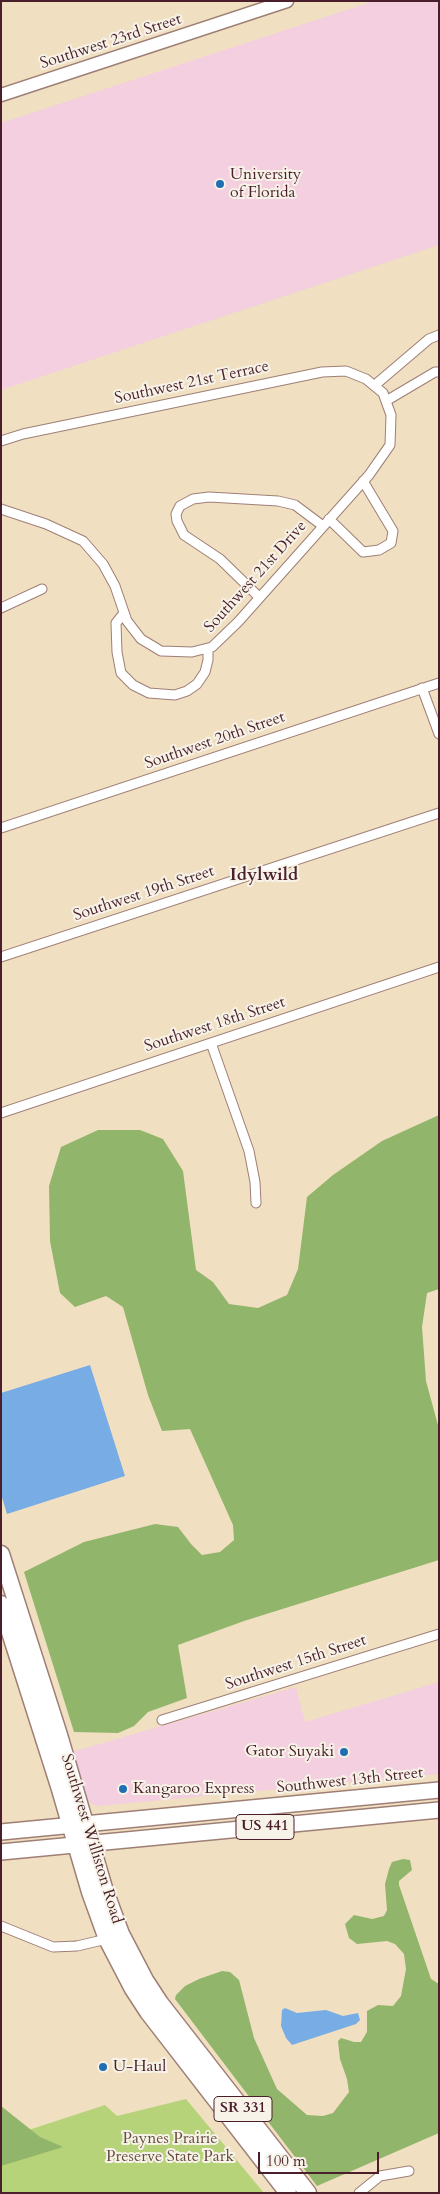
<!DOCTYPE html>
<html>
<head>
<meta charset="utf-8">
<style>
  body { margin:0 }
  #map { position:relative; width:440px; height:2194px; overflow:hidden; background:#f1dfc1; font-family:Cardo,serif }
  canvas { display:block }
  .frame { position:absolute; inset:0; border:2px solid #4a1f2b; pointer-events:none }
  .scale { position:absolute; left:258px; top:2152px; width:121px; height:22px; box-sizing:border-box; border:2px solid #4a1f2b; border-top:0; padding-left:6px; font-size:15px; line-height:18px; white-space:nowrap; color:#4a1f2b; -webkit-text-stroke:4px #f7f3e8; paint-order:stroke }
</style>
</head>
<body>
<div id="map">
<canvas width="440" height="2194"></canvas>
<div class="frame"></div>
<div class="scale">100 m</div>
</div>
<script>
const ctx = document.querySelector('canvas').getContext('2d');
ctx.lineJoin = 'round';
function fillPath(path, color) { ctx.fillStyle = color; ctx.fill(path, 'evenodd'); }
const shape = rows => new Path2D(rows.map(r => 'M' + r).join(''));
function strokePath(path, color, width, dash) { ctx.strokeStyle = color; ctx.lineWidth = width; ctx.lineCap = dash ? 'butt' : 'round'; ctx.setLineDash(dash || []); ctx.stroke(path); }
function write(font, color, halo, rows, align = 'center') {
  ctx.font = font + ' Cardo,serif'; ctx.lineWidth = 4; ctx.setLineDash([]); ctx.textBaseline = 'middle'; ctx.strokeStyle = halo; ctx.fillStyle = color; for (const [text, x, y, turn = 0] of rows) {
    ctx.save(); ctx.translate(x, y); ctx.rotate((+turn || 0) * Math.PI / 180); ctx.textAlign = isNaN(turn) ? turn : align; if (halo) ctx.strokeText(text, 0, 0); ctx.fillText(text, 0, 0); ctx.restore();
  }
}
const built = shape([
  [374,1,439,1,439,245,1,390,1,123],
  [439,1682,439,1774,99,1806,92,1804,87,1799,72,1752,296,1687,305,1722]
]);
const green = shape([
  [186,2099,264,2193,1,2193,1,2139,105,2105,117,2116]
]);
const forest = shape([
  [439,1115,439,1289,427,1293,422,1327,426,1381,439,1429,439,1560,244,1621,178,1645,187,1698,148,1712,134,1726,118,1733,74,1732,24,1572,84,1542,155,1524,178,1527,191,1544,202,1555,220,1552,234,1540,233,1525,190,1429,162,1431,148,1395,123,1307,106,1296,75,1307,60,1293,50,1241,49,1186,61,1147,98,1130,140,1130,163,1139,183,1171,196,1270,213,1282,229,1304,258,1308,287,1295,298,1269,307,1197,333,1175,382,1141],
  [403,1859,410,1860,412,1870,399,1881,399,1885,431,1979,439,1984,439,2133,317,2186,175,1999,176,1995,185,1986,199,1979,222,1971,230,1972,239,1980,254,2038,277,2089,307,2115,323,2116,333,2113,349,2092,347,2079,340,2059,338,2041,341,2038,354,2042,361,2042,367,2032,367,2011,378,2005,393,2006,401,1996,406,1969,404,1954,395,1944,387,1941,357,1944,349,1938,345,1924,354,1915,372,1919,384,1916,387,1910,385,1884,389,1869,392,1862],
  [1,2106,40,2137,63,2147,1,2166]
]);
const water = shape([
  [90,1365,125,1476,7,1514,1,1494,1,1393],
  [285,2008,297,2013,326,2010,343,2016,358,2013,360,2020,356,2024,292,2045,286,2038,281,2026,282,2010]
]);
const street = shape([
  [375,385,429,339,439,335],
  [386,401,435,372,439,372],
  [1,441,23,434,322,372,346,371,366,379,383,393,391,415,390,445,369,475,238,622,212,647,192,652,161,651,141,639,127,621,115,586,103,564,83,541,46,524,1,509],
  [329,519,363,552,379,550,391,543,393,531,363,481],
  [259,597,220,559,184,535,177,521,176,514,180,506,193,499,209,497,278,501,295,505,323,526],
  [1,608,42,589],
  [124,613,116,623,117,652,121,673,133,685,149,693,175,695,187,691,197,684,205,672,208,660,208,648],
  [422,688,439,734],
  [1,828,439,683],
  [1,957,439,813],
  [211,1043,249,1151,255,1182,256,1203],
  [1,1113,439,967],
  [162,1720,439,1634],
  [1,1926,53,1947,77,1946,111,1938],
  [359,2193,380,2176,409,2171]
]);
const secondary = shape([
  [1,95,287,1]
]);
const primary = shape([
  [1,1832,439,1790],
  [1,1852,439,1810]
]);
const highway = shape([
  [1,1554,59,1735,104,1888,121,1934,145,1980,160,2003,308,2193],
  [1,1604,59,1786,90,1892,107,1939,133,1989,148,2012,288,2193]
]);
const markers = [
  [220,184,5,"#1f6fb2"],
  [344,1752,5,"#1f6fb2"],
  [123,1789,5,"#1f6fb2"],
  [103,2067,5,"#1f6fb2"]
];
const shields = [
  [265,1827,58],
  [243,2109,58]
];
const shieldNames = [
  ["US 441",265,1827],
  ["SR 331",243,2109]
];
const streetNames = [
  ["Southwest 23rd Street",111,42,-18],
  ["Southwest 21st Terrace",192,383,-12],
  ["Southwest 21st Drive",256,577,-48],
  ["Southwest 20th Street",215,741,-19],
  ["Southwest 19th Street",144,894,-18],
  ["Southwest 18th Street",215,1025,-18],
  ["Southwest 15th Street",296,1663,-18],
  ["Southwest 13th Street",350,1781,-6],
  ["Southwest Williston Road",91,1839,73]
];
const poiNames = [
  ["University",230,175],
  ["of Florida",230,193],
  ["Gator Suyaki",334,1752,"right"],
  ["Kangaroo Express",133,1789],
  ["U-Haul",113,2067]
];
const parkNames = [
  ["Paynes Prairie",170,2139],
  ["Preserve State Park",170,2157]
];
const neighbourhoodNames = [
  ["Idylwild",264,876]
];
fillPath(built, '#f3cfdf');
fillPath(green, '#b7d37a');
fillPath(forest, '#91b56a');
fillPath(water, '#77ace5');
strokePath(street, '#9e7f76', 11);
strokePath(secondary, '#9e7f76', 15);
strokePath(primary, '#9e7f76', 18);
strokePath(highway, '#9e7f76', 19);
strokePath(street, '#fff', 9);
strokePath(secondary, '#fff', 12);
strokePath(primary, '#fff', 15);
strokePath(highway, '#fff', 16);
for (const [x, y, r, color] of markers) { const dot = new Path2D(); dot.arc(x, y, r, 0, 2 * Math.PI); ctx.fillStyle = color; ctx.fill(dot); strokePath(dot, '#f7f3e8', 2); }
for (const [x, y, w] of shields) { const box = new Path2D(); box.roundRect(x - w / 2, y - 12.5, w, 25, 4); ctx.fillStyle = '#f7f3e8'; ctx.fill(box); strokePath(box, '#4a1f2b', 1); }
write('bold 15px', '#4a1f2b', null, shieldNames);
write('16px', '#4a1f2b', '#f7f3e8', streetNames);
write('16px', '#4a1f2b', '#f7f3e8', poiNames, 'left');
write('16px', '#654c3f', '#f7f3e8', parkNames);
write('bold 18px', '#4a1f2b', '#f7f3e8', neighbourhoodNames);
</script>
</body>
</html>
